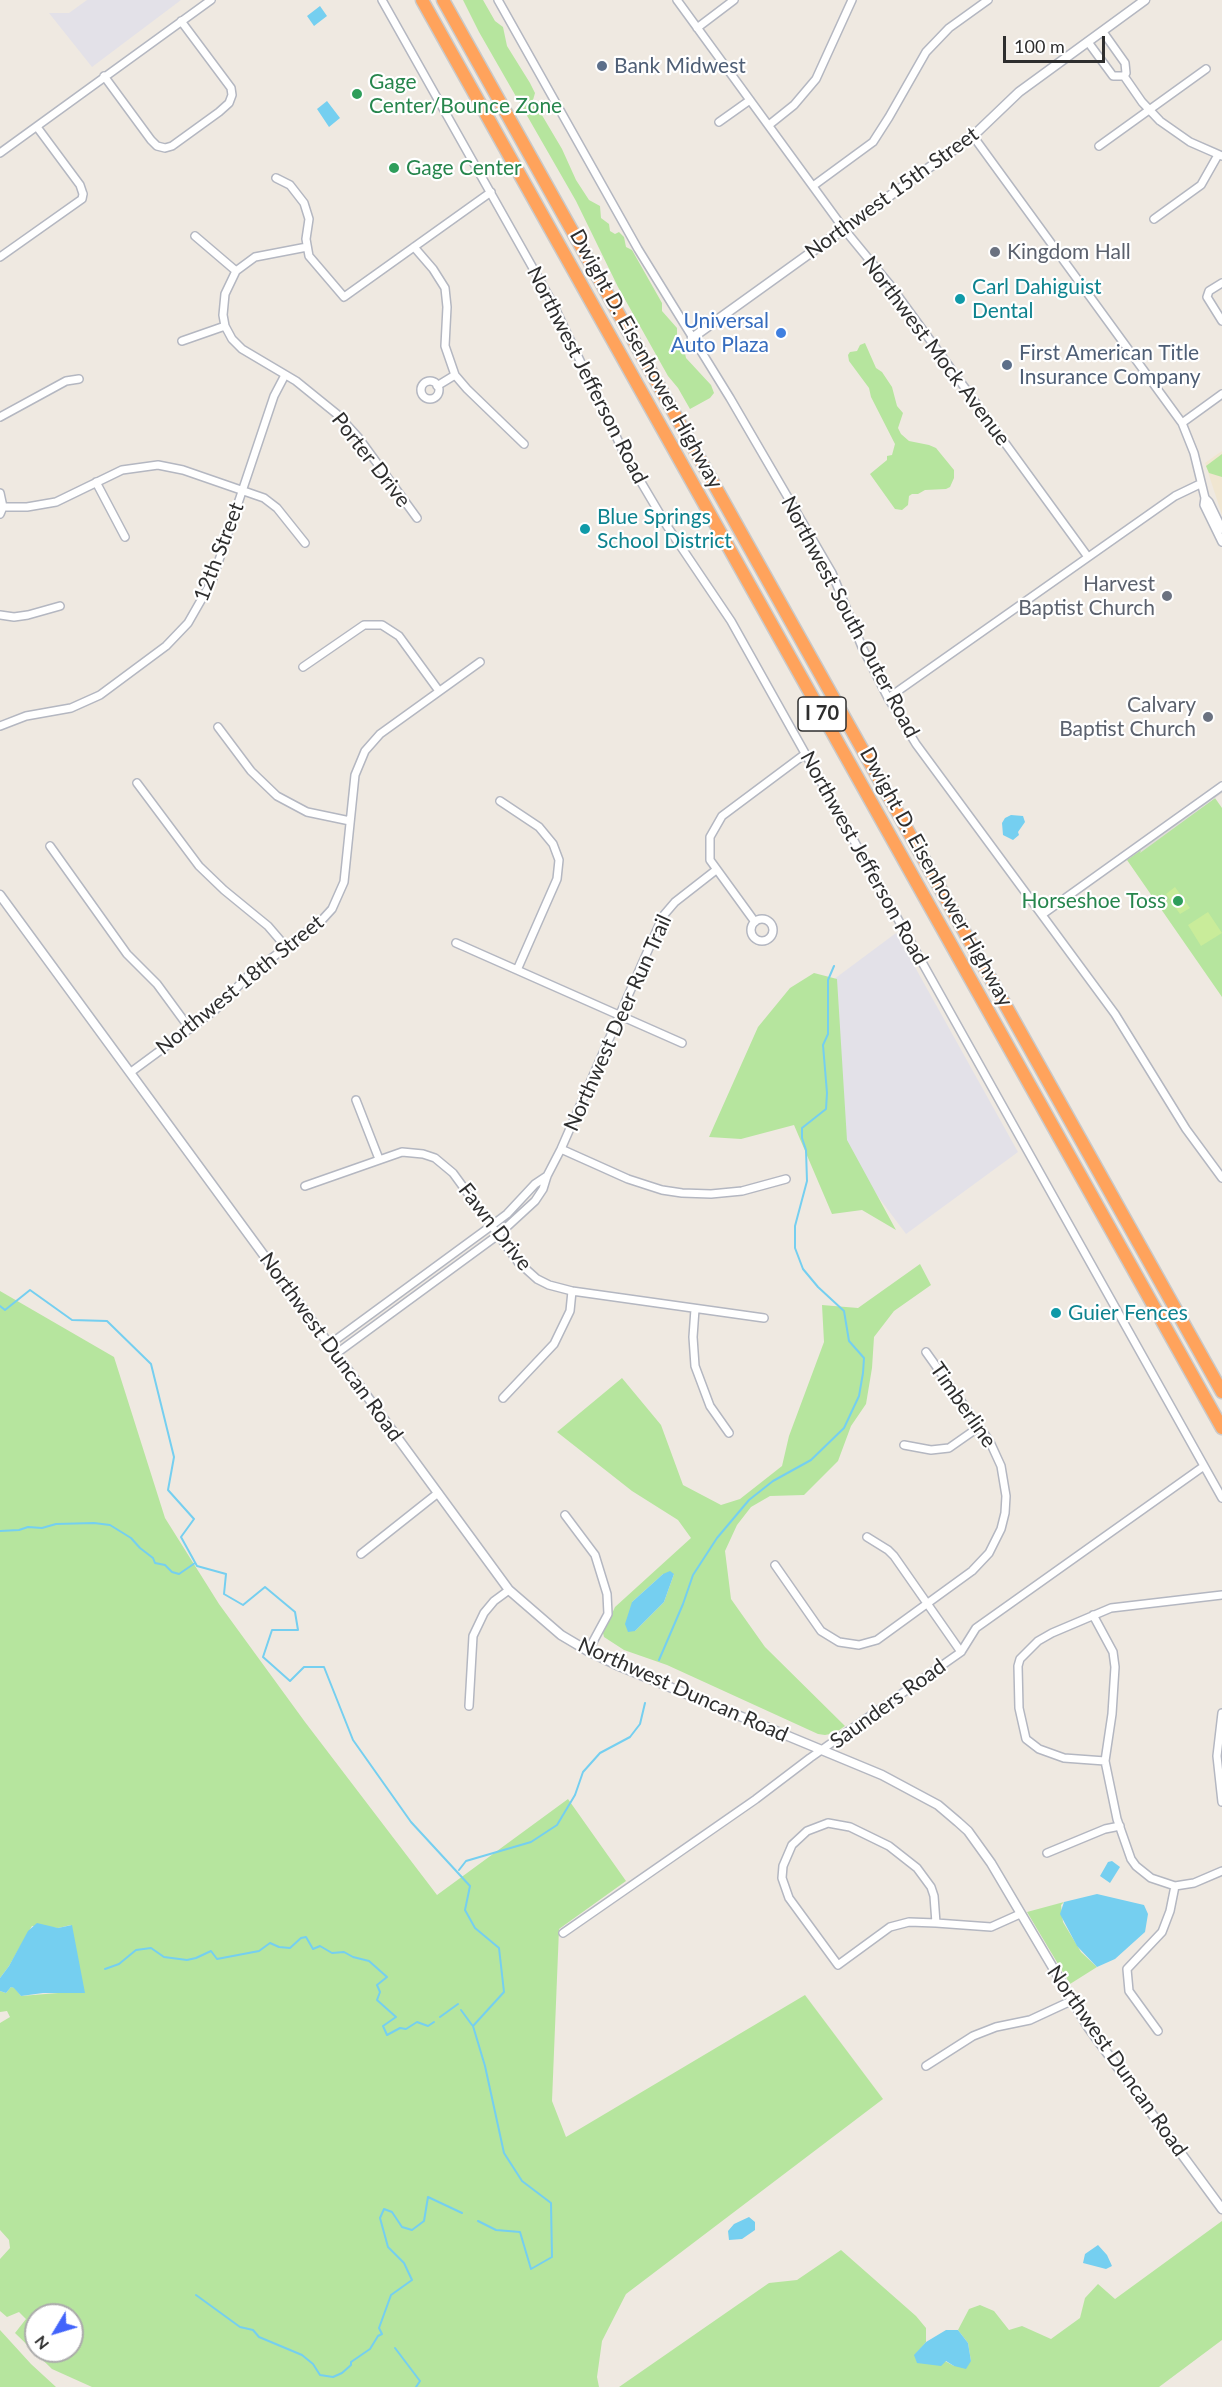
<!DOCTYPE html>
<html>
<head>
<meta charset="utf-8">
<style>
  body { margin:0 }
  #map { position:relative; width:1222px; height:2387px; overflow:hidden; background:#efe9e1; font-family:Lato,sans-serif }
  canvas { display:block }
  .north { position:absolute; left:24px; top:2303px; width:60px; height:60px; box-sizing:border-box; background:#fff; border:2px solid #ababab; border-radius:50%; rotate:232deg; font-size:16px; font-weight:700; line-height:24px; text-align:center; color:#2e2e2e }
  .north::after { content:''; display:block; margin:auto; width:21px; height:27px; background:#4264fb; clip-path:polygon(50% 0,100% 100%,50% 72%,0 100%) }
  .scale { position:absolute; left:1003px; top:36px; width:102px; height:27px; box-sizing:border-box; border:3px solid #2e2e2e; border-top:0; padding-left:8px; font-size:18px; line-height:21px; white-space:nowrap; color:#2e2e2e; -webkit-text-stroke:4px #fff; paint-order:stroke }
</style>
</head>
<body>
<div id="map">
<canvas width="1222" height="2387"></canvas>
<div class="north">N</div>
<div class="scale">100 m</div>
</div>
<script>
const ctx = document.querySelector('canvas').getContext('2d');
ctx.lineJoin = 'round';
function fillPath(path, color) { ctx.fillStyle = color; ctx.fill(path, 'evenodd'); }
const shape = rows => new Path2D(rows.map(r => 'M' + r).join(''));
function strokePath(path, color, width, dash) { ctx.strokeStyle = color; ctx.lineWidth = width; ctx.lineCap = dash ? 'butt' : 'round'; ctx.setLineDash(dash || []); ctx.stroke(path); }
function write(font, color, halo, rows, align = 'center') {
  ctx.font = font + ' Lato,sans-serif'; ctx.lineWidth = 4.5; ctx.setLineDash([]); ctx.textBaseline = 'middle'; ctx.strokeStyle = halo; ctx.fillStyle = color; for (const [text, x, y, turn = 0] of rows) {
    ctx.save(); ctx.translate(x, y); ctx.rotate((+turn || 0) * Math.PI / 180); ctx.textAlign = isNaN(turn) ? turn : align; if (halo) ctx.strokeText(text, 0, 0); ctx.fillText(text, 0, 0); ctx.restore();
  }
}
const industrial = shape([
  [87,0,181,0,92,67,49,13,69,13],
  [896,933,1018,1152,906,1234,788,1076,802,1003]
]);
const education = shape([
  [1222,451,1222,515,1205,463]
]);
const green = shape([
  [463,0,483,0,495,21,503,27,507,46,530,83,535,93,533,100,562,149,576,180,589,200,600,206,601,218,609,224,610,231,615,234,619,232,624,237,626,247,632,250,662,303,662,311,677,328,677,338,683,344,686,358,711,385,714,393,710,398,690,409,678,388,668,376,618,287,576,201,479,32],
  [865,343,876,368,882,372,892,387,897,406,903,413,898,428,901,434,909,441,929,445,936,448,954,470,954,478,950,487,946,489,925,490,918,494,912,494,909,496,908,505,902,510,895,509,870,474,887,460,887,456,892,455,895,444,871,397,869,388,849,361,848,355,850,352,857,351,860,345],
  [1222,454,1222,477,1209,473,1206,466],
  [1215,798,1222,808,1222,997,1127,860],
  [814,973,837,979,847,1140,896,1230,862,1210,832,1214,794,1125,741,1139,709,1137,758,1027,790,988],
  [920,1264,931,1285,894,1311,874,1337,872,1368,866,1404,851,1426,838,1461,804,1495,770,1496,751,1507,737,1525,725,1551,731,1599,765,1647,845,1726,835,1733,825,1735,818,1734,667,1665,624,1650,604,1637,603,1633,615,1607,691,1538,678,1520,632,1491,557,1432,622,1378,661,1425,683,1485,721,1505,740,1499,782,1466,789,1436,824,1342,822,1305,858,1308],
  [663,1574,674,1574,664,1602,635,1631,632,1602],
  [0,1291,114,1357,165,1518,219,1604,305,1722,437,1895,568,1799,626,1881,559,1929,552,2101,566,2137,805,1995,883,2099,626,2294,602,2341,597,2377,599,2387,92,2387,52,2369,15,2333,26,2319,19,2312,7,2317,0,2311,0,2259,10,2248,9,2240,0,2230,0,2023,10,2017,7,2011,0,2012,0,1991,6,1993,11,1987,15,1988,21,1996,58,1993,71,1925,58,1928,32,1926,9,1966,0,1978],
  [36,2315,72,2315,72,2351,36,2351],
  [1064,1902,1061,1905,1063,1922,1081,1952,1097,1967,1070,1984,1027,1912],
  [1222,2221,1222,2340,1159,2387,619,2387,769,2283,797,2280,841,2250,916,2316,926,2328,926,2342,915,2355,945,2361,954,2366,971,2361,968,2343,958,2330,969,2309,980,2305,994,2311,1009,2330,1022,2326,1051,2339,1080,2318,1085,2298,1098,2284,1115,2299],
  [0,2330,31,2364,56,2387,0,2387]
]);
const pitch = shape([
  [1175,887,1190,908,1180,914,1166,894],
  [1208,912,1222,933,1201,946,1188,925]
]);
const plaza = shape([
  [1222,791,1222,793,1140,853,1142,848]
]);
const water = shape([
  [320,6,327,16,314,26,307,16],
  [327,101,340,118,329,127,317,109],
  [1011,815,1023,816,1025,822,1018,832,1019,835,1013,840,1003,835,1002,823,1005,818],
  [670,1571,674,1574,664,1602,635,1631,628,1632,625,1624,632,1602,663,1574],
  [1112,1861,1120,1867,1110,1883,1100,1876,1108,1862],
  [1097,1894,1144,1905,1148,1914,1145,1932,1115,1959,1097,1967,1077,1946,1060,1914,1064,1902],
  [37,1923,58,1928,72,1925,85,1993,43,1993,21,1996,14,1988,11,1987,6,1993,0,1991,0,1978,9,1966,28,1931],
  [749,2217,755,2222,755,2230,742,2239,729,2240,728,2231,734,2224],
  [1098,2245,1107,2255,1112,2266,1106,2269,1083,2263,1085,2254],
  [946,2330,958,2330,968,2343,971,2361,966,2369,954,2366,946,2361,941,2366,917,2363,914,2355,926,2342]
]);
const stream = shape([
  [0,1306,5,1310,30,1290,72,1320,107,1321,151,1364,174,1457,168,1490,194,1519,181,1537,197,1566,226,1574,224,1594,243,1605,265,1587,295,1612,298,1630,272,1630,263,1657,290,1681,304,1667,324,1667,353,1740,411,1822,470,1886,465,1910,475,1928,499,1948,504,1992,473,2026,485,2066,504,2153,522,2181,551,2203,552,2257,531,2269,520,2232,496,2230,478,2221],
  [0,1531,19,1530,28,1527,42,1528,56,1524,94,1523,110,1525,131,1538,140,1548,153,1558,155,1563,165,1565,172,1572,179,1574,195,1563],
  [659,1660,683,1604,693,1575,717,1538,749,1500,773,1481,811,1460,844,1428,859,1396,863,1373,864,1358,849,1341,844,1311,818,1287,803,1269,795,1248,795,1226,807,1181,806,1150,802,1138,802,1128,826,1109,827,1093,823,1045,828,1034,828,980,834,966],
  [459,1870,466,1861,531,1842,557,1825,575,1795,583,1772,600,1753,630,1737,640,1724,645,1703],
  [105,1969,119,1964,136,1950,151,1948,164,1957,187,1960,196,1958,211,1951,217,1959,259,1951,270,1943,279,1947,290,1948,301,1938,306,1937,313,1949,320,1946,332,1953,344,1952,353,1957,369,1961,387,1977,377,1985,380,1992,377,2000,396,2017,383,2026,387,2035,400,2028,406,2029,417,2022,428,2026,434,2022],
  [461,2010,472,2025],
  [440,2017,458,2004],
  [196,2295,240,2327,253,2330,259,2337,302,2355,313,2364,320,2375,333,2377,342,2373,351,2365,351,2362,370,2349,378,2336,382,2334],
  [382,2334,379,2328,391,2295,412,2280,404,2263,388,2247,380,2218,384,2209,392,2212,402,2227,412,2230,424,2221,428,2197,462,2213],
  [395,2348,420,2381,416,2387]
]);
const minor = shape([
  [382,0,552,302,625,455,667,526,731,621,1222,1498],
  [498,0,638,249,730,398,832,573,862,647,888,698,916,744,1115,1014,1186,1129,1222,1178],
  [677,0,844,229,890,285,1088,557],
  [697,28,734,0],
  [1103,32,1125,63,1126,73,1124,76],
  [1088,42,1113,76,1124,76],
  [104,76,151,140,157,146,165,148,172,146,219,112,229,103,232,95,231,88,181,21],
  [1124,76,1142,102,1160,121,1190,142,1222,156],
  [719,122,750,100],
  [769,125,794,105,816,79,852,0],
  [37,127,80,185,83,194],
  [973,136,1182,423,1194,453,1205,498,1204,505,1222,542],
  [1099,146,1206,69],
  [0,153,211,0],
  [276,178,290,185,304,203,309,219,306,239,309,256,344,297,491,192],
  [813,186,873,142,889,117,926,52,949,28,988,0],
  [1154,219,1201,185,1218,155],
  [195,236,236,271],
  [307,247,255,257,236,271,225,294,223,315,225,326,232,339,242,349,296,381,338,415,358,437,417,518],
  [414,247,433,269,445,288,447,307,445,346,455,375,467,389,524,444],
  [0,257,82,199,83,194],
  [1222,283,1209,291,1207,297,1222,321],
  [182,341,225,326],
  '421 390a9 9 0 1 1 18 0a9 9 0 1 1-18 0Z',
  [437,386,455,375],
  [0,417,66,381,79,379],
  [1182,423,1222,394],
  [96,482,125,537],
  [0,493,3,507,0,514],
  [1205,498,1209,502,1222,529],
  [3,507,27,507,56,502,122,470,158,465,183,470,264,498,277,508,305,543],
  [0,615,14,617,28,615,60,606],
  [303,667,364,625,382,625,399,636,439,691],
  [888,698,1175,496,1200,484],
  [0,726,26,716,71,708,100,695,166,646,188,623,212,581,274,396,285,375],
  [218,727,251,771,277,796,307,812,350,821],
  [137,783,199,866,224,890,268,926,286,947],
  [500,801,539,827,553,844,559,860,557,879,517,970],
  [50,846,127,954,157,984,190,1029],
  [1043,914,1222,786],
  '751 930a11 11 0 1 1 22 0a11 11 0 1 1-22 0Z',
  [755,922,710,860,710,837,722,816,805,754],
  [456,943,682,1043],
  [131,1072,215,1010,248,976,321,921,332,909,344,882,355,775,365,751,380,734,480,662],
  [356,1100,379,1159],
  [561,1149,628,1179,662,1190,682,1193,711,1194,742,1191,786,1179],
  [305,1186,402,1152,423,1154,435,1158,453,1173,518,1262,537,1279,549,1285,572,1291,764,1318],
  [695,1309,693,1337,695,1366,710,1406,729,1433],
  [330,1344,491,1226,507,1214,535,1184,547,1176],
  [337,1353,498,1235,535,1201,543,1189,547,1176,561,1149,663,916,675,902,716,870],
  [503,1398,554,1344,570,1311,572,1291],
  [904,1445,931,1450,949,1448,979,1427],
  [565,1515,595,1555,607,1594,608,1614,588,1651],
  [867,1537,888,1550,894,1556,961,1652],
  [361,1554,438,1493],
  [775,1565,821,1631,839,1642,859,1645,877,1640,972,1571,989,1553,1001,1529,1005,1513,1006,1496,1001,1466,990,1442,926,1352],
  [1093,1615,1113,1652,1115,1667,1112,1714,1105,1761,1117,1819,1131,1859,1136,1866,1151,1878,1175,1886,1194,1883,1222,1871],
  [469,1706,473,1636,484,1613,494,1601,509,1590],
  [1222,1713,1217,1756,1222,1802],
  [1105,1761,1064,1758,1039,1749,1026,1739,1019,1708,1018,1666,1020,1659,1038,1641,1052,1633,1111,1608,1222,1595],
  [828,1823,850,1827,889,1846,917,1868,931,1887,934,1896,936,1923,909,1922,890,1927,838,1965,789,1898,782,1878,783,1866,792,1845,807,1831,828,1823],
  [1047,1853,1105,1829,1120,1826],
  [936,1923,991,1927,1020,1914],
  [563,1933,756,1799,810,1758,961,1652,976,1628,1204,1466],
  [1158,2031,1129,1991,1127,1969,1162,1932,1170,1911,1175,1886],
  [926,2066,973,2036,996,2027,1030,2020,1071,2001]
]);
const tertiary = shape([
  [692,338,973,136,1019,92,1145,0],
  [0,895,509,1590,561,1635,588,1651,619,1666,882,1775,938,1805,958,1822,968,1831,991,1863,1088,2027,1222,2209]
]);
const motorway = shape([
  [422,0,1222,1428],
  [443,0,1222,1392]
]);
const markers = [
  [602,66,6,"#5c6f8a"],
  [357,94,6,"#2e9e5b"],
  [394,168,6,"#2e9e5b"],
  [995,252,6,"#6b7280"],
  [960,299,6,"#0f9aa8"],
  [781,333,6,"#3f7fe0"],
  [1007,365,6,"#5c6f8a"],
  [585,529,6,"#0f9aa8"],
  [1167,596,6,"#6b7280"],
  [1208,717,6,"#6b7280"],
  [1178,901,6,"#2e9e5b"],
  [1056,1313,6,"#0f9aa8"]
];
const shields = [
  [822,714,48]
];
const shieldNames = [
  ["I 70",822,714]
];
const serviceNames = [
  ["Bank Midwest",614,66],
  ["First American Title",1019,353],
  ["Insurance Company",1019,377]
];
const leisureNames = [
  ["Gage",369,82],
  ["Center/Bounce Zone",369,106],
  ["Gage Center",406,168],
  ["Horseshoe Toss",1166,901,"right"]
];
const streetNames = [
  ["Northwest 15th Street",892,193,-36],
  ["Northwest Mock Avenue",936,351,53],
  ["Dwight D. Eisenhower Highway",646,359,61],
  ["Northwest Jefferson Road",587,375,63],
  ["Porter Drive",371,460,52],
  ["12th Street",219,552,-69],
  ["Northwest South Outer Road",850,617,62],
  ["Northwest Jefferson Road",864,858,61],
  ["Dwight D. Eisenhower Highway",936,877,61],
  ["Northwest 18th Street",240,985,-39],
  ["Northwest Deer Run Trail",618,1023,-66],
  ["Fawn Drive",495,1227,52],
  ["Northwest Duncan Road",331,1347,54],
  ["Timberline",963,1405,55],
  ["Northwest Duncan Road",683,1690,24],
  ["Saunders Road",888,1704,-36],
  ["Northwest Duncan Road",1117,2061,55]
];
const worshipNames = [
  ["Kingdom Hall",1007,252,"left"],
  ["Harvest",1155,584],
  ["Baptist Church",1155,608],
  ["Calvary",1196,705],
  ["Baptist Church",1196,729]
];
const cultureNames = [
  ["Carl Dahiguist",972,287],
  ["Dental",972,311],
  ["Blue Springs",597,517],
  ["School District",597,541],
  ["Guier Fences",1068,1313]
];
const shopNames = [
  ["Universal",769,321],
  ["Auto Plaza",769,345]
];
fillPath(industrial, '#e3e1e8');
fillPath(education, '#f0e6d1');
fillPath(green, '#b6e59e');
fillPath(pitch, '#c9ec9a');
fillPath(plaza, '#dfdcd8');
fillPath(water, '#75cff0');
strokePath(stream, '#75cff0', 2);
strokePath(minor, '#b4b7c1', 10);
strokePath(tertiary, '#b4b7c1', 11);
strokePath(motorway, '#c9c9c9', 15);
strokePath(minor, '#fff', 7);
strokePath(tertiary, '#fff', 8);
strokePath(motorway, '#ffa35c', 12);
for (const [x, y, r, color] of markers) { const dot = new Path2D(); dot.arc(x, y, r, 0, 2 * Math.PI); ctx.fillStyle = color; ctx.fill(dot); strokePath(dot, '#fff', 2); }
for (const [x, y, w] of shields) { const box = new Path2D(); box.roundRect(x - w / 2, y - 17, w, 34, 4.5); ctx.fillStyle = '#fff'; ctx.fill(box); strokePath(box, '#2e2e2e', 1.5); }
write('bold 20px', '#2e2e2e', null, shieldNames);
write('21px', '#4e5e75', '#fff', serviceNames, 'left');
write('21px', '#27864d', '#fff', leisureNames, 'left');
write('21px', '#2e2e2e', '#fff', streetNames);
write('21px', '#5b616d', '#fff', worshipNames, 'right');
write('21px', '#0d838f', '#fff', cultureNames, 'left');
write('21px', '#366cbe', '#fff', shopNames, 'right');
</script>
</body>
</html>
